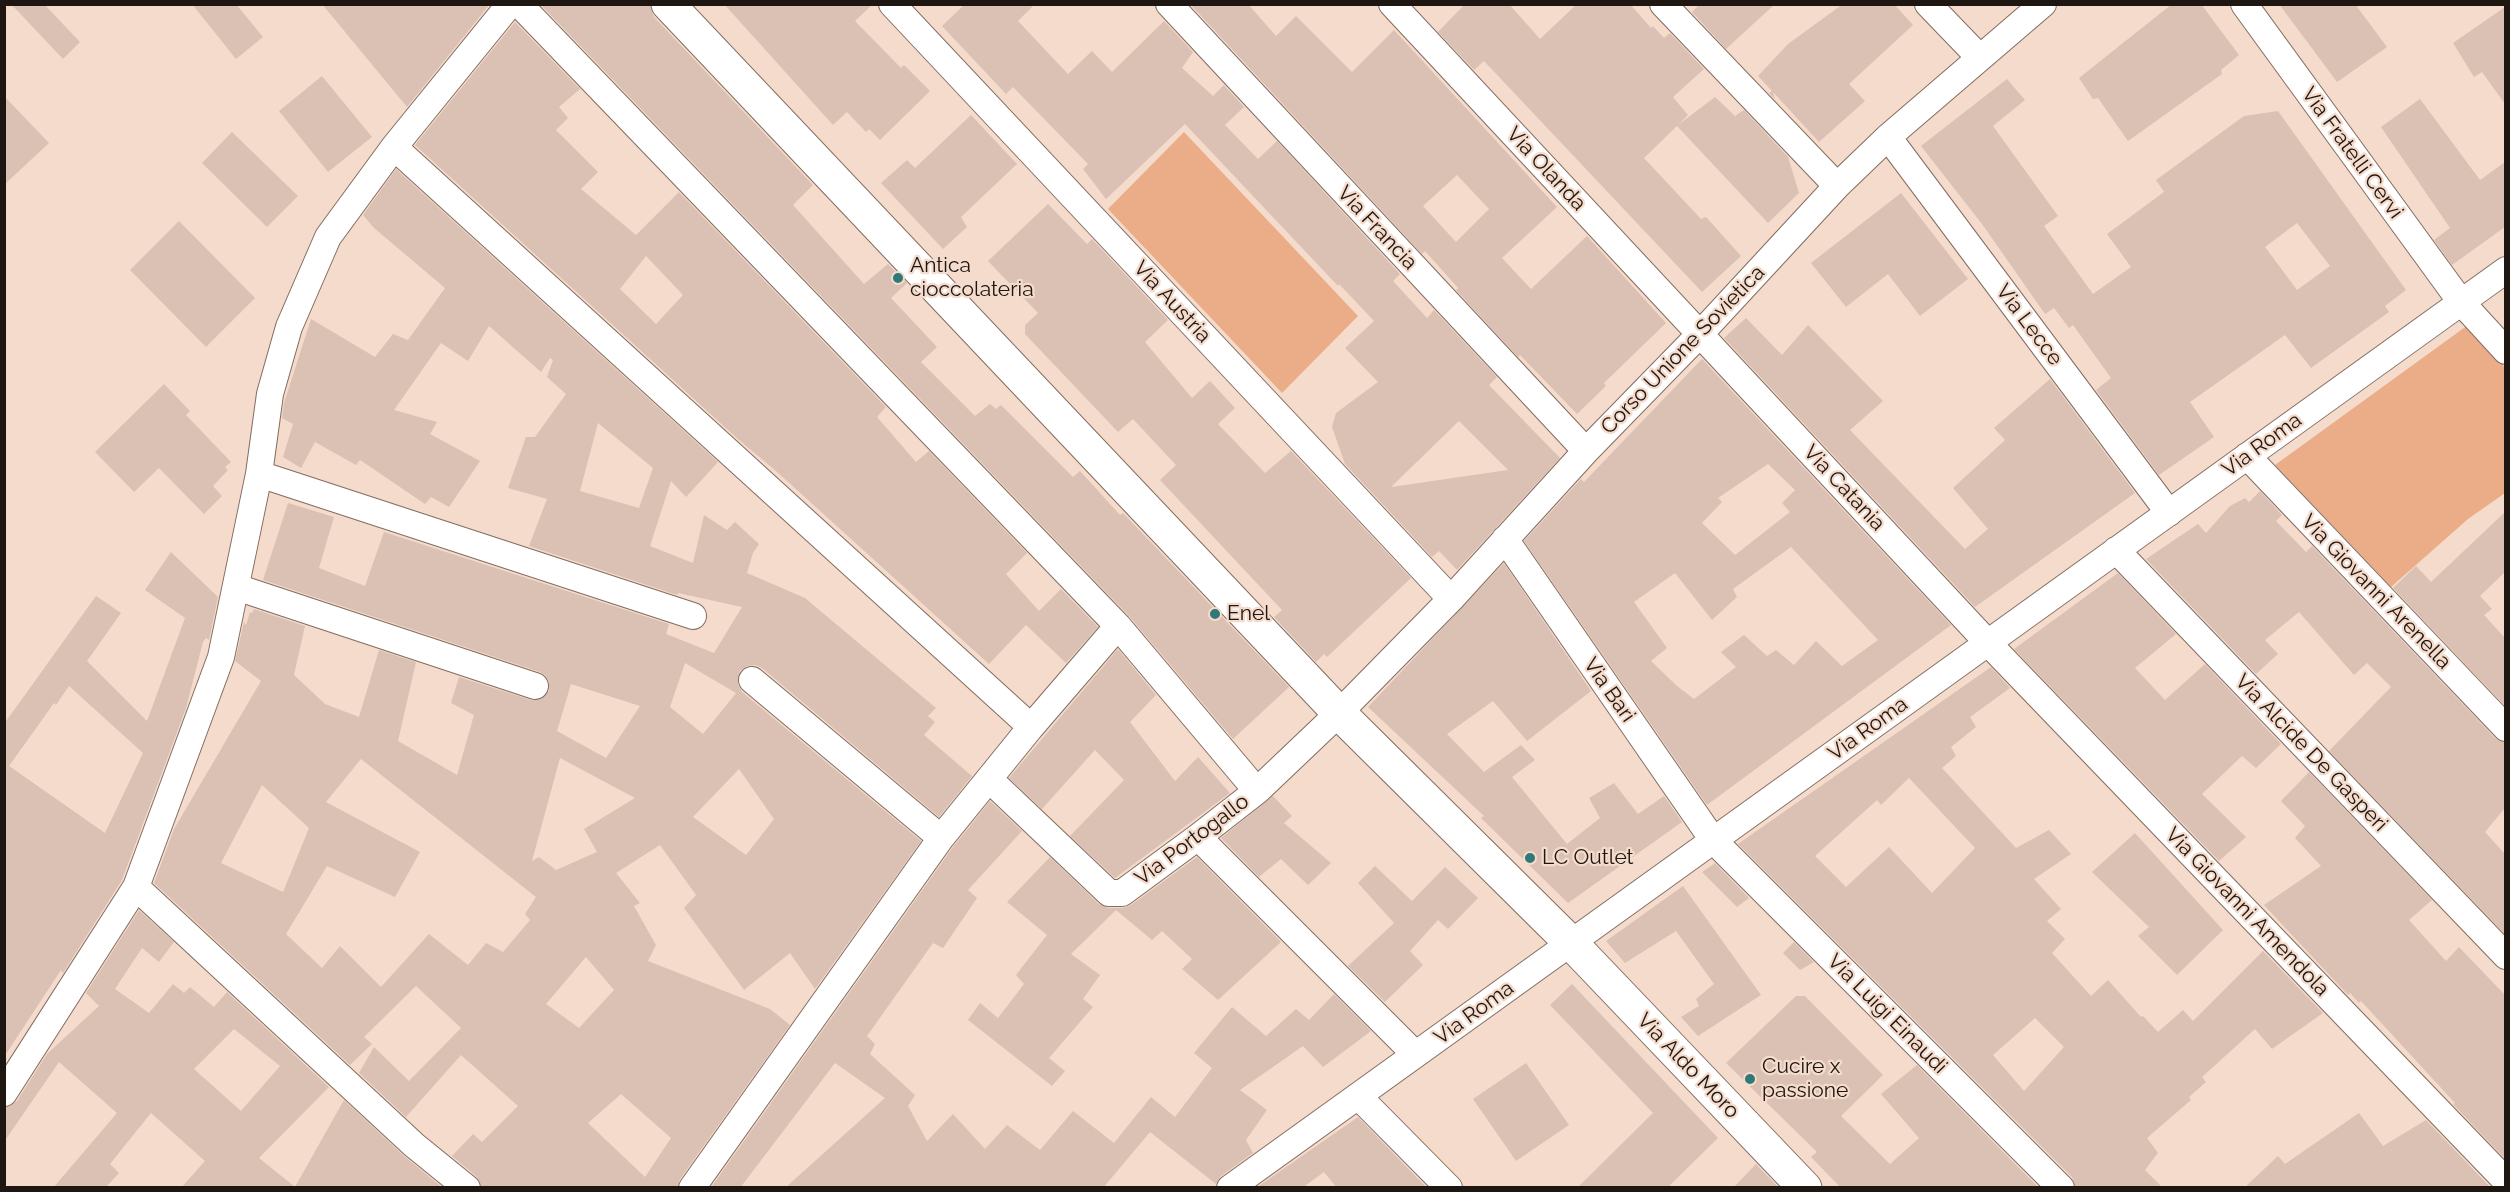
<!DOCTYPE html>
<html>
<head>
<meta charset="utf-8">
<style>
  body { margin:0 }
  #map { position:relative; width:2510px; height:1192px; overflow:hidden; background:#f4dbcc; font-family:Raleway,sans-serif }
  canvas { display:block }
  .frame { position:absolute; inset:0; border:6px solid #1e1610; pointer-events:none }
</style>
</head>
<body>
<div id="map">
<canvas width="2510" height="1192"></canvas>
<div class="frame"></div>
</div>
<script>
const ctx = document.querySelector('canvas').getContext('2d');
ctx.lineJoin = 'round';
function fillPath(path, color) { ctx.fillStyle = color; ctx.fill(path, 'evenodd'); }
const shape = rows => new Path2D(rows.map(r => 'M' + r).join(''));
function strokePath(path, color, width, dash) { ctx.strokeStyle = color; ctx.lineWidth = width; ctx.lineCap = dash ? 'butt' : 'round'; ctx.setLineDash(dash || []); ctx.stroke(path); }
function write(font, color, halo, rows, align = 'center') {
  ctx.font = font + ' Raleway,sans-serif'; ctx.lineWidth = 4.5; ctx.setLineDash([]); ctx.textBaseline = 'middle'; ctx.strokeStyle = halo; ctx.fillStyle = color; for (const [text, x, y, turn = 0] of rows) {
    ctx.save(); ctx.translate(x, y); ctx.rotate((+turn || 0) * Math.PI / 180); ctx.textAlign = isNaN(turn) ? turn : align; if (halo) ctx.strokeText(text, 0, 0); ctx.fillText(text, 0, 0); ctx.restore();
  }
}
const green = shape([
  [1184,132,1358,316,1282,393,1108,209],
  [2468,325,2505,368,2505,493,2468,519,2391,587,2275,465]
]);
const building = shape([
  [11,4,44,4,80,42,63,59],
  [192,4,236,4,263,37,236,59],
  [322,4,490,4,407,107],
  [540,4,650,4,654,17,813,185,793,205,864,284,888,264,907,283,891,298,937,347,921,362,975,416,990,404,996,409,1001,405,1073,477,1080,471,1120,515,1123,513,1289,687,1233,739,1129,616],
  [724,4,873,4,855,21,901,68,904,65,930,91,880,140,869,129,866,132,847,112,833,125],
  [965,4,1035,4,1018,21,1068,74,1092,51,1112,72,1164,21,1193,52,1182,68,1213,96,1224,85,1244,107,1225,125,1258,159,1277,141,1400,274,1393,281,1427,318,1434,310,1497,377,1489,385,1560,458,1457,570,1439,551,1432,557,1345,464,1332,427,1336,413,1378,382,1345,348,1374,321,1339,284,1338,286,1185,124,1106,199,1083,169,1088,164,1013,87,1006,94,942,26],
  [1459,421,1508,470,1391,487],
  [1190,4,1248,4,1276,36,1296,16,1352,72,1394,30,1557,207,1502,258,1531,289,1587,236,1666,323,1604,383,1606,386,1577,414,1520,355,1518,357,1456,290,1458,288,1425,251,1422,254],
  [1457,175,1489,209,1456,242,1423,206],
  [1465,4,1509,4,1540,39,1577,4,1630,4,1651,28,1653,26,1664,38,1670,33,1704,69,1673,97,1688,115,1678,125,1715,97,1735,116,1744,110,1788,157,1799,193,1768,223,1677,126,1644,158,1701,219,1706,217,1741,256,1702,292,1484,61,1474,70,1438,32],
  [1700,4,1775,4,1726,49,1692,12],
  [1843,4,1894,4,1913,25,1849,84,1865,101,1819,142,1773,92,1775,99,1769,93,1772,91,1758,76,1788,44],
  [2172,4,2201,4,2239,55,2221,70,2222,74,2128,141,2098,98,2093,99,2079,78],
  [2279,4,2355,4,2387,47,2337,82],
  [2505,7,2505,104,2482,72,2474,77,2453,43],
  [515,22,580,89,559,107,568,118,556,130,598,172,581,189,636,235,679,192,886,407,877,417,916,462,929,451,1027,553,1006,574,1039,611,1061,589,1098,627,1066,663,1026,625,989,664,776,471,739,440,415,145],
  [646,256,683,295,656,324,620,289],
  [322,76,372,137,328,172,279,111],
  [2007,79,2025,100,1993,126,2058,216,2044,226,2093,294,2131,267,2107,234,2164,192,2156,180,2244,116,2278,111,2406,290,2385,306,2389,312,2311,368,2285,335,2190,402,2214,437,2159,475,2096,390,2111,378,2073,325,2069,328,2054,308,2045,314,1982,224,1921,146],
  [2297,223,2330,266,2297,290,2265,247],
  [4,96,49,143,4,185],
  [2420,99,2480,180,2505,162,2505,227,2452,265,2434,240,2450,228,2381,127],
  [971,115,1017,164,961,217,967,227,943,249,881,183,907,160,915,168],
  [232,132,298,196,267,227,202,163],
  [396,169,718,462,686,497,671,481,650,546,693,563,704,515,727,530,735,522,759,544,753,553,747,573,805,598,936,708,928,716,935,722,924,735,972,776,939,817,762,668,755,665,747,666,740,671,738,685,742,692,921,841,815,989,790,953,744,990,684,908,696,895,660,845,616,873,640,903,634,906,656,945,648,961,770,1009,790,1025,680,1179,677,1188,482,1188,476,1176,452,1156,473,1134,482,1142,518,1106,461,1055,406,1117,359,1073,374,1047,409,1081,461,1028,416,986,364,1037,372,1044,350,1065,154,883,174,829,261,681,235,661,244,622,246,625,250,612,252,613,254,609,305,626,294,675,325,704,359,717,379,650,416,662,398,741,457,775,474,715,451,703,459,677,531,700,539,700,549,691,549,682,546,676,540,672,263,580,288,503,334,517,319,568,365,586,384,532,669,624,666,634,714,653,742,607,678,593,677,595,529,546,547,499,508,488,526,437,535,437,566,394,547,377,553,360,550,358,541,372,489,326,468,361,441,343,394,410,437,422,430,434,480,461,449,507,431,497,425,504,360,460,356,465,315,442,301,468,283,457,293,424,282,418,284,403,311,319,375,357,393,334,408,340,445,288,374,228,363,215],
  [598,423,653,468,639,508,580,491],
  [685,663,736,693,703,734,670,707],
  [571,684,640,706,606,758,557,731],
  [560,758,635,798,584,829,597,852,556,870,539,857,532,861],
  [361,759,536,897,525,914,530,920,503,952,486,943,468,965,429,934,381,987,340,946,322,968,286,934,327,866,395,897,420,852,326,802],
  [739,769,774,819,746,855,693,817],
  [262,785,309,828,283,892,221,863],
  [586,957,614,990,579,1028,546,1004],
  [621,1094,671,1138,645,1177,588,1123],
  [1901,193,1968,279,1920,316,1888,274,1846,307,1811,263],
  [1048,204,1087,244,1092,239,1168,320,1145,342,1192,398,1210,381,1235,408,1218,424,1265,473,1291,451,1411,578,1327,657,1324,654,1316,662,1274,617,1282,610,1160,480,1176,465,1133,419,1118,432,1025,334,1025,325,1038,313,988,261],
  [179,221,255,298,206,347,130,270],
  [1746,318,1782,355,1808,325,1883,401,1850,430,1965,549,1988,529,1953,488,2005,440,1994,428,2050,379,2135,493,1975,607,1724,338],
  [1702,359,1951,625,1707,805,1524,541,1581,479,1584,482],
  [1768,464,1795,490,1782,503,1790,512,1735,555,1702,523,1722,502,1718,498],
  [1791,547,1878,640,1842,666,1816,641,1794,665,1776,650,1767,656,1744,635,1721,652,1736,667,1694,699,1677,686,1651,661,1667,648,1634,602,1675,573,1712,620,1737,597,1733,589],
  [164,384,190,411,186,415,231,462,225,467,228,470,213,486,222,496,204,514,159,468,134,492,95,452],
  [2260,491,2282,515,2276,521,2306,552,2312,546,2495,738,2505,743,2505,808,2485,832,2505,854,2505,934,2329,751,2391,687,2367,663,2354,675,2299,612,2265,640,2278,654,2256,674,2146,559,2198,524,2206,533,2230,506,2245,498,2249,502],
  [2505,512,2505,572,2480,596,2492,609,2484,615,2505,638,2505,706,2393,588,2416,566,2431,582],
  [171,552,218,597,209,640,206,638,203,642,186,708,122,880,63,973,61,970,4,1057,4,724,96,596,121,613,87,661,147,721,185,618,145,590],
  [69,686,143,753,105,833,9,766,54,703,56,705],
  [1504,563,1591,691,1527,741,1493,701,1447,734,1484,772,1521,745,1535,760,1512,777,1567,844,1600,818,1589,798,1614,783,1638,814,1664,796,1682,822,1568,903,1481,818,1484,816,1368,707],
  [2118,573,2176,634,2135,668,2165,700,2205,664,2281,744,2256,768,2242,756,2202,794,2246,837,2219,861,2014,649],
  [1118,649,1156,695,1130,722,1175,781,1198,757,1230,793,1115,878,1070,836,1124,780,1095,750,1042,809,1009,778],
  [1991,667,2010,688,1970,717,1976,727,1951,747,1956,756,1942,768,2016,848,2049,830,2071,854,2034,879,2061,909,2047,921,2065,939,2052,953,2091,996,2108,980,2141,1017,2143,1016,2158,1032,2183,1010,2193,1021,2263,951,2323,1013,2272,1049,2255,1029,2202,1077,2206,1082,2189,1097,2191,1100,2147,1138,2158,1153,2145,1170,2163,1188,2076,1188,2072,1177,1738,844],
  [1909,778,1975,848,1932,893,1889,847,1846,887,1815,856,1877,800,1881,805],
  [2035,1018,2064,1047,2024,1091,1993,1055],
  [2309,772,2432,900,2409,920,2446,961,2459,947,2505,995,2505,1159,2453,1104,2455,1103,2361,1001,2359,1003,2350,993,2348,995,2264,905,2321,866,2295,838,2305,826,2281,801],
  [1273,796,1292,816,1284,823,1331,863,1308,885,1281,859,1259,877,1221,838],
  [990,801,1022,831,968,890,977,898,943,948,933,943,867,1036,875,1044,870,1054,915,1095,908,1106,927,1141,953,1114,985,1149,1007,1125,1040,1150,1073,1111,1114,1143,1151,1097,1175,1117,1212,1068,1194,1053,1232,1007,1266,1036,1296,1009,1309,1020,1334,994,1371,1031,1323,1067,1303,1046,1240,1090,1267,1110,1246,1140,1253,1153,1221,1176,1216,1184,1150,1132,1103,1188,785,1188,885,1098,835,1063,740,1188,712,1186,953,847],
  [2135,833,2223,930,2177,975,2138,936,2149,927,2092,872],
  [1050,857,1099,904,1109,908,1122,908,1131,905,1197,857,1281,942,1218,1000,1182,969,1192,959,1162,931,1152,940,1116,910,1071,954,1100,975,1083,999,1093,1007,1049,1058,1065,1071,1052,1086,968,1020,980,1003,998,1018,1024,984,1016,975,1047,935,1007,902],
  [1715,863,1749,898,1737,907,1702,872],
  [1375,866,1412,901,1445,867,1478,898,1448,929,1438,920,1410,951,1423,965,1385,1002,1348,966,1394,923,1358,883],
  [1683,886,1761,995,1698,1036,1681,1017,1699,1006,1696,999,1714,984,1676,931,1625,963,1606,941],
  [139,910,174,942,159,962,142,948,115,989,149,1013,173,984,184,993,190,987,214,1007,227,992,329,1087,259,1158,295,1187,344,1100,404,1156,443,1188,181,1188,205,1161,151,1113,110,1164,119,1173,105,1188,53,1188,117,1113,59,1062,4,1142,4,1108,17,1101,47,1054,99,1006,86,993],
  [234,1029,280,1066,241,1111,194,1069],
  [1794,942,1814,962,1800,970,1783,953],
  [1572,984,1718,1138,1667,1188,1577,1188,1653,1113,1550,1005],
  [1796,996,1805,996,1883,1075,1841,1116,1890,1164,1919,1138,1881,1094,1917,1065,2039,1188,1841,1188,1811,1157,1817,1152,1726,1063],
  [1526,1063,1569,1125,1516,1161,1473,1099],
  [2359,1113,2383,1146,2426,1120,2491,1188,2244,1188,2278,1156,2285,1164],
  [1358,1117,1427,1188,1337,1188,1324,1172,1302,1188,1256,1188],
  [1756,1164,1779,1188,1733,1188]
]);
const street = shape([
  [519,4,1118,626,1257,791],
  [892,4,1451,599],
  [1169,4,1586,451],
  [1392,4,1988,643,2506,1181],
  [1663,4,1837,186],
  [1928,4,1980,58],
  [2244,4,2461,302,2506,351],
  [1888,137,2169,513],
  [394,147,1031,727],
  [2247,456,2506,728],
  [259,474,693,616],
  [1505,539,1713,840,2061,1188],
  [2116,550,2506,956],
  [236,587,535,686],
  [752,680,941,838],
  [989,779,1109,893,1122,893,1198,837,1257,791,1339,713,1451,599,1586,451,1701,333,1837,186,1888,137,2043,4],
  [1198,837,1415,1054],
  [136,887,414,1145,467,1188],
  [4,1093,136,887,221,657,259,474,270,394,289,327,328,237,394,147,510,4],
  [1358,1096,1449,1188],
  [692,1188,941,838,1031,727,1118,626],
  [1230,1188,2506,270]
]);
const secondary = shape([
  [668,4,1339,713,1571,943,1805,1188]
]);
const markers = [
  [898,278,6,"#307977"],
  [1215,614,6,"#307977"],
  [1530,858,6,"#307977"],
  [1750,1079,6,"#307977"]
];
const streetNames = [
  ["Via Fratelli Cervi",2352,153,54],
  ["Via Olanda",1546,169,47],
  ["Via Francia",1377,228,47],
  ["Via Austria",1172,302,47],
  ["Via Lecce",2029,325,53],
  ["Corso Unione Sovietica",1683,350,-46],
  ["Via Roma",2262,445,-36],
  ["Via Catania",1844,488,47],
  ["Via Giovanni Arenella",2376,592,46],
  ["Via Bari",1609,690,55],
  ["Via Roma",1868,729,-36],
  ["Via Alcide De Gasperi",2311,753,46],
  ["Via Portogallo",1192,840,-37],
  ["Via Giovanni Amendola",2247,912,46],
  ["Via Roma",1474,1013,-36],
  ["Via Luigi Einaudi",1887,1014,45],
  ["Via Aldo Moro",1688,1066,46]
];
const poiNames = [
  ["Antica",910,266],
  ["cioccolateria",910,290],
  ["Enel",1227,614],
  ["LC Outlet",1542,858],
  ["Cucire x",1762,1067],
  ["passione",1762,1091]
];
fillPath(green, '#ebad87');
fillPath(building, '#dac1b3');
strokePath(street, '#836d60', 28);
strokePath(secondary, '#836d60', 35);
strokePath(street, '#fff', 26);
strokePath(secondary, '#fff', 33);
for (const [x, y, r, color] of markers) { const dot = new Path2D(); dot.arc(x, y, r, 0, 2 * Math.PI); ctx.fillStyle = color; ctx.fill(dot); strokePath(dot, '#f4dbcc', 2); }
write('21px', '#1e1610', '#f4dbcc', streetNames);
write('21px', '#1e1610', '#f4dbcc', poiNames, 'left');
</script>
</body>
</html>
